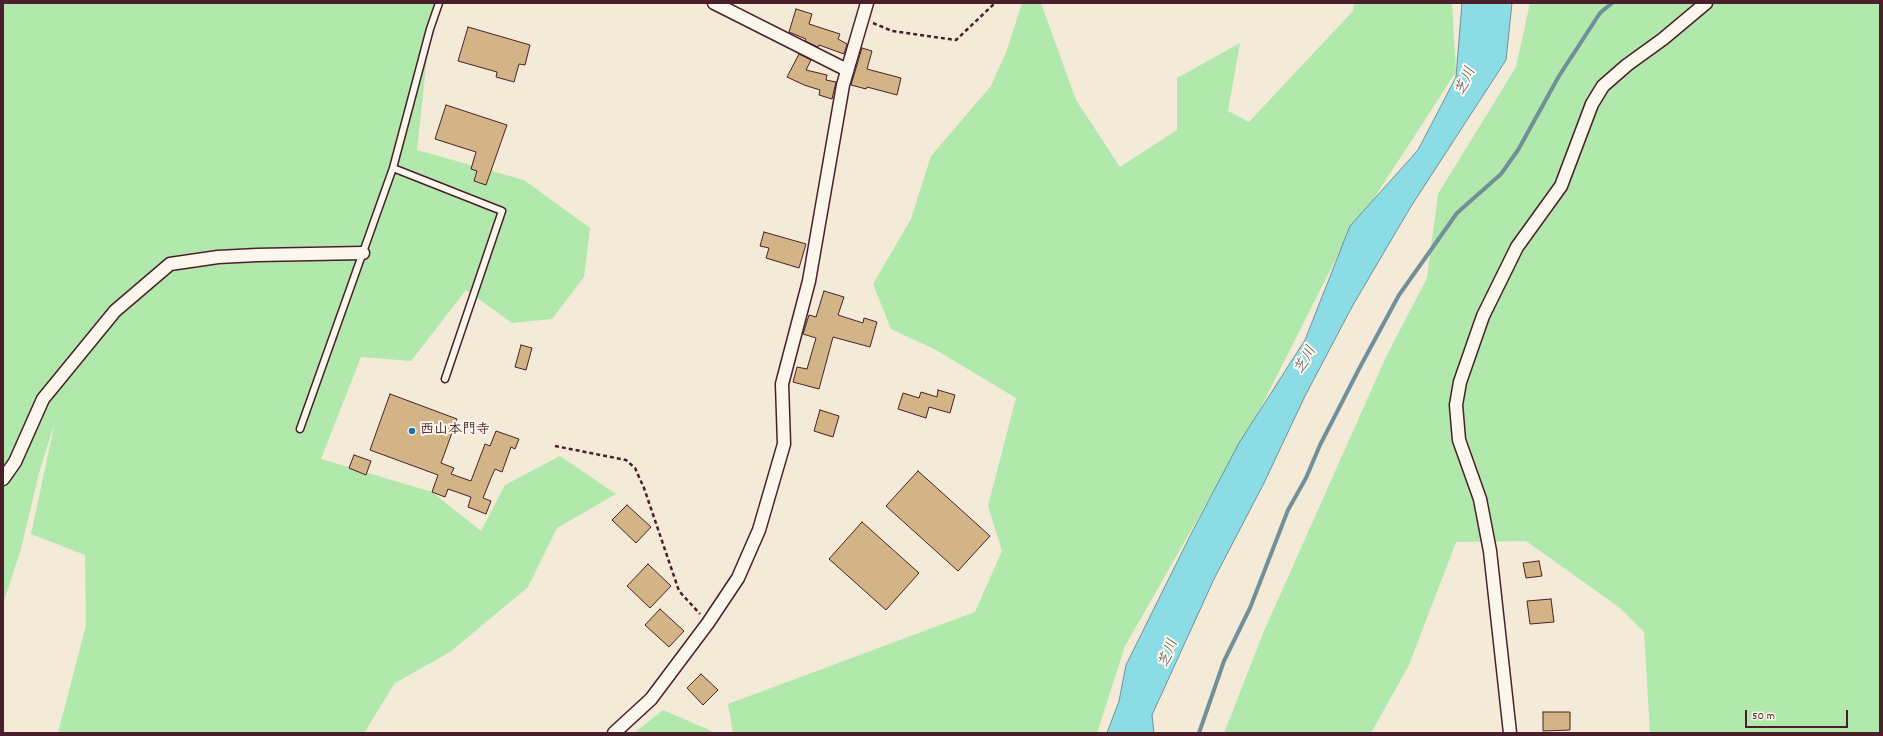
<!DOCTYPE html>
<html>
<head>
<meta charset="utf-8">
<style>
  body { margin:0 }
  #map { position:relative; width:1883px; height:736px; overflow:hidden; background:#f3ead8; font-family:Dekko,sans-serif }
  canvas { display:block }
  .frame { position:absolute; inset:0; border:4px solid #4a1f2b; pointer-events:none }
  .scale { position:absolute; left:1745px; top:710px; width:103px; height:18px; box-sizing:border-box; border:2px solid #4a1f2b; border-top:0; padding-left:5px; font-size:12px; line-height:14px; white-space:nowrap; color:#4a1f2b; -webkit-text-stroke:3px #fbf7ec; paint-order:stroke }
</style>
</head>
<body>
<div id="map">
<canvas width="1883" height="736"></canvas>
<div class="frame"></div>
<div class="scale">50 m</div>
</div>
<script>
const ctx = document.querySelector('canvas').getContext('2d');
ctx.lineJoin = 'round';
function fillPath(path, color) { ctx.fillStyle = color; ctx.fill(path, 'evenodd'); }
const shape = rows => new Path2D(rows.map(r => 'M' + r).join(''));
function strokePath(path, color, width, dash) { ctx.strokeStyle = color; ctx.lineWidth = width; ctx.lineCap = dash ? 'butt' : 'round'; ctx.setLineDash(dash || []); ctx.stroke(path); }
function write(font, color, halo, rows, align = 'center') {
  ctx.font = font + ' Dekko,"Klee One",sans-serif'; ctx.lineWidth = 4; ctx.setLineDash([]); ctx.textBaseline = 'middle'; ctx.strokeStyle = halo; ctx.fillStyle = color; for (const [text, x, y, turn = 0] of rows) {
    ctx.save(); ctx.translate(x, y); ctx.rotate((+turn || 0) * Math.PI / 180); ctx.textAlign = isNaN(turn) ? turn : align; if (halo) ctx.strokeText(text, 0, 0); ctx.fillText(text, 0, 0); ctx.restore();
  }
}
const green = shape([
  [3,3,439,3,430,29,417,150,524,180,590,228,584,277,552,319,512,323,466,290,411,361,361,357,321,459,432,492,481,531,505,485,560,456,616,494,557,528,528,587,450,652,395,683,364,733,58,733,86,625,85,555,31,534,55,422,39,473,21,549,3,604],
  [1022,3,1041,3,1076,100,1120,167,1177,130,1177,78,1240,43,1228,111,1249,122,1353,11,1354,3,1452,3,1456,72,1341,249,1258,413,1125,646,1097,733,733,733,728,704,975,612,1002,551,988,506,1016,398,936,350,891,329,873,284,911,219,931,156,991,86,1007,50],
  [1530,3,1880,3,1880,733,1650,733,1644,632,1620,608,1526,541,1456,542,1409,665,1371,733,1224,733,1264,631,1387,355,1427,278,1438,194,1516,67],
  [663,710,716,733,634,733]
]);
const water = shape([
  [1462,3,1512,3,1506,60,1410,208,1353,305,1305,396,1264,483,1214,579,1152,715,1154,733,1107,733,1119,701,1126,665,1191,534,1239,443,1305,340,1350,226,1418,150,1456,77,1462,3]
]);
const stream = shape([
  [1199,733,1224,661,1250,608,1288,510,1306,478,1320,445,1360,367,1399,295,1457,213,1501,174,1518,150,1559,76,1600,13,1612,3]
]);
const building = shape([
  [796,9,812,14,809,24,840,34,838,39,847,44,844,54,819,45,818,47,805,41,806,39,789,32,796,9],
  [468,27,530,45,525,65,519,64,514,82,496,77,497,72,458,61,468,27],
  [862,48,872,51,867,69,901,78,897,95,867,87,866,89,851,85,862,48],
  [799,54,811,60,806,70,827,75,826,80,836,82,832,99,819,95,820,90,804,85,787,77,799,54],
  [446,105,507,125,486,185,474,181,477,171,471,169,476,152,435,139,446,105],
  [764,232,806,244,799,268,766,258,769,248,760,246,764,232],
  [824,291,844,297,838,315,863,323,864,318,877,322,870,347,833,337,819,389,793,382,797,367,807,369,816,338,803,334,809,315,816,317,824,291],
  [521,345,532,348,526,370,515,367,521,345],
  [938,390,955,395,950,413,929,407,926,418,898,409,903,393,919,398,921,392,937,397,938,390],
  [390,394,457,419,441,463,454,468,451,474,471,481,485,444,490,446,496,431,519,439,515,449,511,447,502,472,495,469,491,478,483,498,491,501,486,514,468,507,471,497,448,489,445,497,432,492,438,475,370,450,390,394],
  [820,410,839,416,833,437,814,431,820,410],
  [354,455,371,461,366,475,349,468,354,455],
  [918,471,990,536,958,571,886,506,918,471],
  [627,505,651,527,636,543,612,520,627,505],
  [862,522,919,573,886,610,829,559,862,522],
  [1539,561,1542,576,1526,578,1523,563,1539,561],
  [648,564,671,586,650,608,627,586,648,564],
  [1551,599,1554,622,1530,624,1527,601,1551,599],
  [660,609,684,631,669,647,645,625,660,609],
  [701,674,718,690,703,705,687,688,701,674],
  [1543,712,1570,712,1570,730,1543,731,1543,712]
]);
const path = shape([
  [873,23,892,31,956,40,995,3],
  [555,446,626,460,635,468,644,488,679,591,700,614]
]);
const lane = shape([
  [393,168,502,211,445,379],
  [300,429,393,168,430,29,439,3]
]);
const street = shape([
  [714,3,847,70],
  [3,479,15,462,43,399,115,311,170,264,218,257,257,255,363,253],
  [614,733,651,699,708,623,738,578,759,530,784,444,782,384,809,281,843,85,867,3],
  [1510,733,1490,551,1480,499,1459,440,1456,405,1460,382,1483,316,1517,247,1561,186,1592,104,1603,86,1627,65,1663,39,1706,3]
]);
const markers = [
  [412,431,4,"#1f6fb2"]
];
const poiNames = [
  ["西山本門寺",420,431]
];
const waterNames = [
  ["芝川",1467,82,-67],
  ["芝川",1307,361,-61],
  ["芝川",1170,654,-70]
];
fillPath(green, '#b1e8ac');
fillPath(water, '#8bdce4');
strokePath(water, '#71909a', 1);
strokePath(stream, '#71909a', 4);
fillPath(building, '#d2b486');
strokePath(building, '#4a1f2b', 1);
strokePath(lane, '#4a1f2b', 9);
strokePath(street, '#4a1f2b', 15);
strokePath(path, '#4a1f2b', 2.5, [4, 3]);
strokePath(lane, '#fbf7ec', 6);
strokePath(street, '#fbf7ec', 12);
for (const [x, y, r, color] of markers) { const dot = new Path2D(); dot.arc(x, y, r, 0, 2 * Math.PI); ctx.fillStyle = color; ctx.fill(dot); strokePath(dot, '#fbf7ec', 1.5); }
write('bold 14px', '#4a1f2b', '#fbf7ec', poiNames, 'left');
write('italic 15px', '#5a4e59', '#fbf7ec', waterNames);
</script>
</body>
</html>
